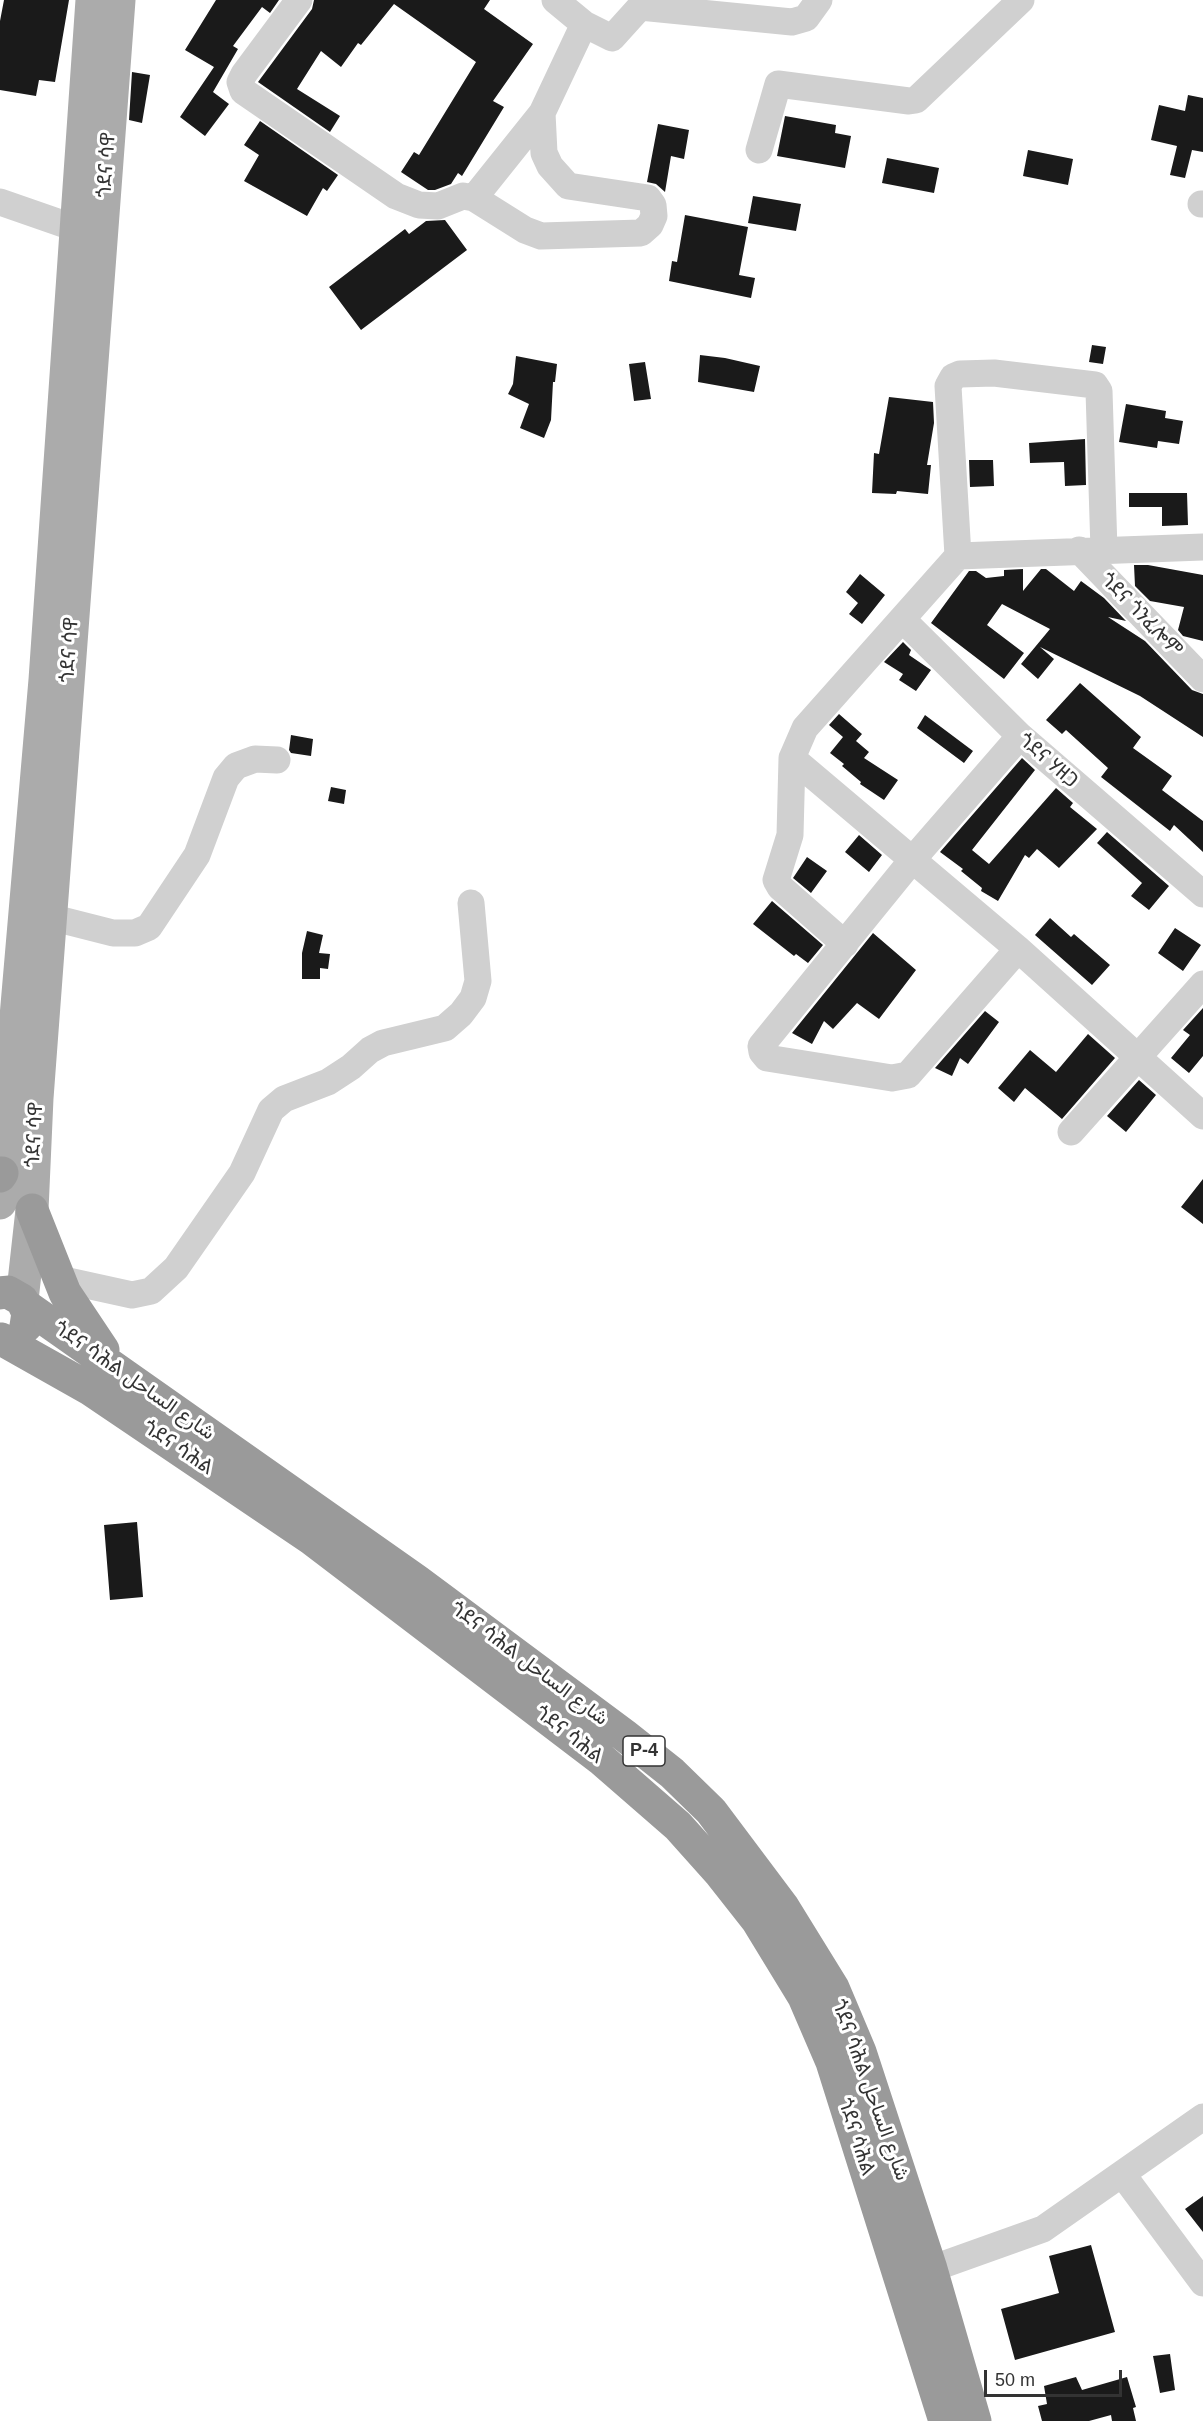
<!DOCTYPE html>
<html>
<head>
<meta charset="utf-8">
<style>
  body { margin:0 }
  #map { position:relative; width:1203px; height:2421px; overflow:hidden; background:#fff; font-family:Helvetica,sans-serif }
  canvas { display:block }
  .scale { position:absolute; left:984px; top:2370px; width:138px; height:27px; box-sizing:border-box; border:3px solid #333; border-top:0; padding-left:8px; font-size:18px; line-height:21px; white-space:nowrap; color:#333; -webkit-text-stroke:4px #fff; paint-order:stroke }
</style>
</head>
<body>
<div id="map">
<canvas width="1203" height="2421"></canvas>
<div class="scale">50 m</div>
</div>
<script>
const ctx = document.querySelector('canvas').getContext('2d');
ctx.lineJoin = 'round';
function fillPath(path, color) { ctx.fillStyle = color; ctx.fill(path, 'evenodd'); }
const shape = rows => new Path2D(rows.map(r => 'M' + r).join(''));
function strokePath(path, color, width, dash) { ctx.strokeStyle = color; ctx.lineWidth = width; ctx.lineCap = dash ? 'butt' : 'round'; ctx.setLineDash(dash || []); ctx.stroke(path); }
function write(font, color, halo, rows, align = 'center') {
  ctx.font = font + ' Helvetica,Vazirmatn,"Noto Sans Ethiopic",sans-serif'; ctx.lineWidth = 6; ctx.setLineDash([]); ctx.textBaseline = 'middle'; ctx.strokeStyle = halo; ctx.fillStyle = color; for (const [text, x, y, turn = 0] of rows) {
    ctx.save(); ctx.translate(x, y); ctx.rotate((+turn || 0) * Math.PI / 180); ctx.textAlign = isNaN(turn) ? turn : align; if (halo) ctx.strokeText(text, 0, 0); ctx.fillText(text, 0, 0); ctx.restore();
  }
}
const building = shape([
  [4,0,69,0,55,82,39,80,36,96,0,90,0,21],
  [216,0,279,0,270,13,262,7,233,46,238,49,213,92,229,104,205,136,180,117,214,67,185,50],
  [314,0,490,0,484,9,533,44,493,101,504,107,462,176,458,173,451,184,435,190,428,190,401,172,414,152,419,155,476,62,394,4,361,45,358,43,341,67,321,51,297,89,340,116,330,132,258,82,312,9],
  [132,72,150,75,142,123,129,120],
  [1188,95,1203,98,1203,152,1192,150,1185,178,1170,175,1177,146,1151,140,1159,105,1185,111],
  [785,116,836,125,835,133,851,136,845,168,777,156],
  [260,121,338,175,327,191,323,188,307,216,244,181,259,155,244,145],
  [658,124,689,130,684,159,671,156,665,192,656,184,647,182],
  [1028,150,1073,159,1068,185,1023,176],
  [887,158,939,168,934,193,882,183],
  [753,196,801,204,796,231,748,223],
  [685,215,748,227,739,275,755,278,751,298,669,281,672,261,677,262],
  [445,220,467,250,361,330,329,287,405,229,409,234,426,221],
  [1092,345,1106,347,1103,364,1089,362],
  [700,355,725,358,760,366,754,392,698,382],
  [516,356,557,364,555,382,553,382,551,420,544,438,520,428,529,404,508,394,513,384],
  [645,362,651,399,634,401,629,364],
  [889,397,933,402,934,423,927,465,931,465,928,494,897,491,896,494,872,493,874,453,879,454],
  [1126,404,1166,411,1165,418,1183,421,1179,444,1158,441,1157,448,1119,442],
  [1085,439,1086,485,1065,486,1064,462,1030,463,1029,443],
  [969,460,993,460,994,486,970,487],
  [1129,493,1187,493,1188,525,1162,526,1162,507,1129,507],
  [1134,565,1148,565,1203,575,1203,641,1183,636,1178,630,1184,607,1150,601,1135,586],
  [1023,569,1023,591,1041,569,1046,569,1074,591,1081,581,1104,598,1126,621,1108,617,1145,641,1192,690,1203,694,1203,737,1140,696,1040,647,1054,659,1038,679,1021,664,1050,629,1002,604,987,625,1024,653,1004,679,931,623,969,571,976,571,986,578,1004,576,1004,570],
  [860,574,885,595,862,624,849,614,858,603,846,592],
  [903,642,911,650,909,655,931,670,916,691,899,680,903,674,884,662],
  [1080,683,1141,737,1133,748,1172,776,1162,790,1203,821,1203,852,1174,825,1170,831,1101,777,1108,768,1066,730,1062,734,1046,720],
  [839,714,862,734,856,741,869,752,864,758,898,780,884,800,860,784,861,782,842,766,844,764,830,753,843,737,829,725],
  [925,715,973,751,964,763,917,728],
  [291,735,313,739,311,756,291,753,289,750],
  [1022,758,1035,770,972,850,989,864,1056,788,1073,803,1070,807,1097,829,1059,868,1037,849,1029,858,1025,855,998,901,981,891,982,888,961,871,963,869,940,852],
  [331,787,346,790,344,804,328,801],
  [1107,832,1169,886,1149,910,1131,896,1142,883,1097,843],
  [859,835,882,855,869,872,845,852],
  [807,857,827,871,811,893,793,878],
  [772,901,823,945,808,963,796,954,794,956,753,924],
  [1050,918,1071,937,1074,934,1110,965,1092,985,1035,935],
  [1175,928,1201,945,1183,971,1158,953],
  [307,931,323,935,319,953,330,954,328,969,320,968,320,979,302,979,302,953],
  [873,933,916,970,879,1019,857,1003,833,1029,824,1021,812,1044,792,1033],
  [1203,1008,1203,1056,1189,1073,1171,1058,1190,1035,1183,1030],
  [985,1011,999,1022,968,1064,960,1058,952,1076,935,1068],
  [1088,1034,1115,1058,1062,1119,1025,1088,1014,1102,998,1088,1030,1050,1056,1072],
  [1139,1080,1156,1095,1126,1132,1107,1116],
  [1203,1179,1203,1224,1181,1207],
  [137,1522,143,1597,110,1600,104,1525],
  [1203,2196,1203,2232,1185,2209],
  [1091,2245,1115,2332,1015,2360,1001,2309,1059,2293,1049,2256],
  [1170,2354,1175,2390,1160,2393,1153,2356],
  [1076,2377,1082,2390,1127,2377,1136,2407,1133,2408,1136,2421,1112,2421,1111,2415,1089,2421,1042,2421,1038,2406,1047,2404,1044,2386]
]);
const minor = shape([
  [299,0,244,74,240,82,243,91,396,196,419,205,438,206,463,196,474,198,525,230,541,236,641,233,650,225,654,216,653,205,648,198,568,186,550,166,544,153,542,113,584,24],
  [555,0,584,24,612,38,640,7,792,22,806,18,819,0],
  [759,150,778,84,909,101,916,100,1021,0],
  [474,198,542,113],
  [0,202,95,235],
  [1201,204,1203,204],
  [1079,550,1203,679],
  [1104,550,1099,391,1095,385,994,373,960,374,953,377,948,386,958,556,1203,547],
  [958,556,805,728,792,758,1018,949,1203,1116],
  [902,619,1020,736,1203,894],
  [792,758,790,835,776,880,780,887,845,944],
  [50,917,113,933,135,933,149,927,197,855,226,778,236,766,255,759,277,760],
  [1018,949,908,1075,892,1078,767,1058,762,1052,761,1046,913,859,1020,736],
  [1071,1132,1203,984],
  [59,1279,132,1295,151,1291,176,1268,242,1173,271,1110,284,1099,328,1082,351,1067,370,1050,383,1043,445,1028,461,1014,473,998,478,981,471,903],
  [1123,2175,1203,2283],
  [931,2269,1043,2229,1203,2117]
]);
const major = shape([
  [0,1203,45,680,92,0],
  [22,1300,32,1210,37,1098,119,0]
]);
const highway = shape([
  [0,1176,2,1173],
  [32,1210,65,1293,103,1350],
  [0,1293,8,1292,22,1300,28,1313,26,1326],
  [26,1306,417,1581,624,1735,672,1773,711,1811,783,1907,833,1988,860,2052,931,2269,975,2421],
  [1,1339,90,1389,312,1539,601,1759,678,1826,720,1873,757,1920,804,1997,832,2062,945,2421]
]);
const shields = [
  [644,1751,42]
];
const shieldNames = [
  ["P-4",644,1751]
];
const streetNames = [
  ["ጎደና ሳዋ",107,165,-86],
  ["ጎደና ጎንፈሎም",1141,615,46],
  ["ጎደና ሳዋ",70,650,-86],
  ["ጎደና ሃዘጋ",1048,761,41],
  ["ጎደና ሳዋ",35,1135,-87],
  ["ጎደና ሳሕል شارع الساحل",134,1381,35],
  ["ጎደና ሳሕል",178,1448,34],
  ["ጎደና ሳሕል شارع الساحل",529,1664,37],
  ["ጎደና ሳሕል",569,1735,38],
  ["ጎደና ሳሕል شارع الساحل",870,2090,70],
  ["ጎደና ሳሕል",856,2137,72]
];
fillPath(building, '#1a1a1a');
strokePath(minor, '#d0d0d0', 27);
strokePath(major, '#ababab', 33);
strokePath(highway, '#9a9a9a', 33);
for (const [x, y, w] of shields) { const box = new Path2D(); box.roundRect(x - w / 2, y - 15, w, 30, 4.5); ctx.fillStyle = '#fff'; ctx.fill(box); strokePath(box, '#333', 1.5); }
write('bold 18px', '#333', null, shieldNames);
write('20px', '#333', '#fff', streetNames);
</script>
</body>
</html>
